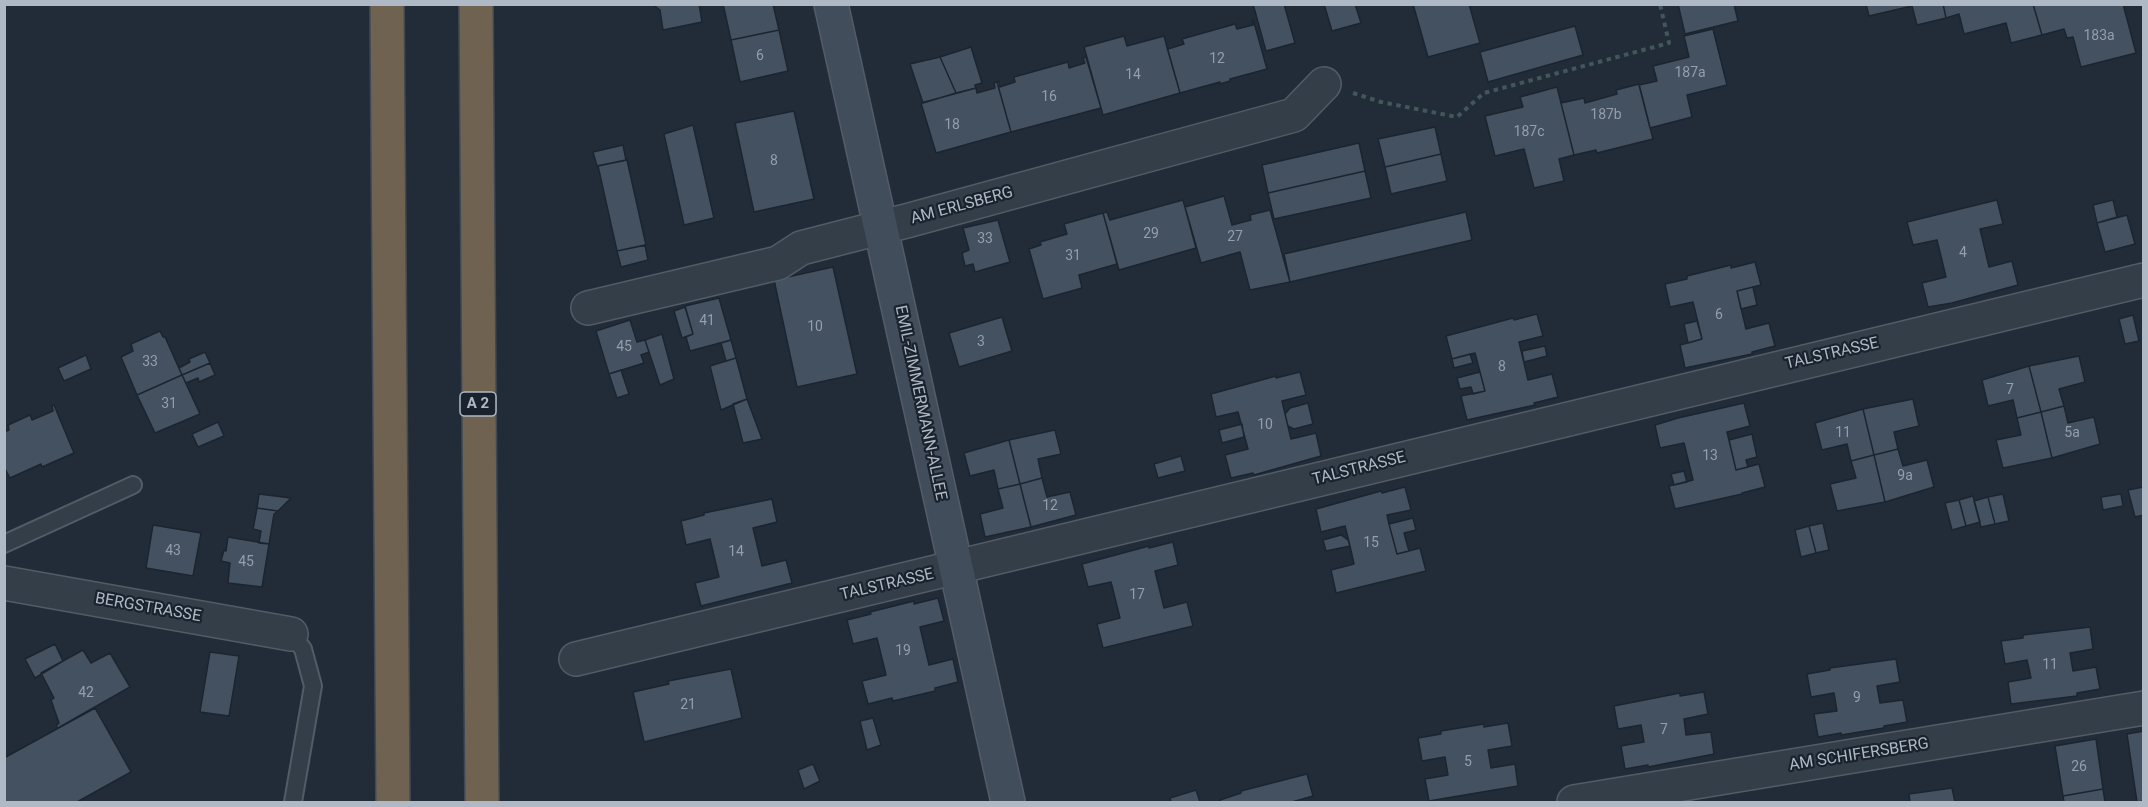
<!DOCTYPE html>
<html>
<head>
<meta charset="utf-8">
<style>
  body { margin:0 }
  #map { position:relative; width:2148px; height:807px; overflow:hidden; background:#212c38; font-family:Roboto,sans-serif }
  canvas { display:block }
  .frame { position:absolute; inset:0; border:6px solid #afb8c5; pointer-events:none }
</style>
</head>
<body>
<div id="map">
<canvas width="2148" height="807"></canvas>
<div class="frame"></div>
</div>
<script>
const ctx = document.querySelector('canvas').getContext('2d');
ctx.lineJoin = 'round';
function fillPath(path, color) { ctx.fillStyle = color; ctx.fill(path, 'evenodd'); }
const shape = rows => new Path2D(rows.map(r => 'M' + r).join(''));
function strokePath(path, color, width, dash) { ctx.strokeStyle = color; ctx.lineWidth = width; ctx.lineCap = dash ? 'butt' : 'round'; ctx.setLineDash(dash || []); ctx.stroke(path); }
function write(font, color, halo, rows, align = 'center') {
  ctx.font = font + ' Roboto,sans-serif'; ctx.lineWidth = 4.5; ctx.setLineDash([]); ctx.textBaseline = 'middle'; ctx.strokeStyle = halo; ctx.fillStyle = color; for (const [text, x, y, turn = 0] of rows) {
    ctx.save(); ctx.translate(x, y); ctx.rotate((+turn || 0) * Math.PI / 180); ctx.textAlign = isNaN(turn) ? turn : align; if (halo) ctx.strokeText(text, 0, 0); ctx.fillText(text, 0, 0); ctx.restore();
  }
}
const building = shape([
  [652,4,699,4,702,22,663,30,660,10,652,4],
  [723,4,773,4,779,30,731,40,723,4],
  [1253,4,1284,4,1295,43,1266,51,1253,4],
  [1324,4,1355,4,1361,23,1332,31,1324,4],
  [1413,4,1469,4,1480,43,1428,57,1413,4],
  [1678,4,1734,4,1738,21,1685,34,1678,4],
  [1866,4,1943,4,1946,18,1917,25,1912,6,1869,16,1866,4],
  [1943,4,2033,4,2042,35,2011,43,2006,23,1964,34,1959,14,1946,18,1943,4],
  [2033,4,2123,4,2136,53,2081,67,2073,37,2067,38,2064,29,2042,35,2033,4],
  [1253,19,1267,69,1230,79,1230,81,1220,84,1220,82,1180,93,1166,44,1168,49,1184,44,1182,39,1235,24,1237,29,1253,25,1253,19],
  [1575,26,1583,55,1488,82,1480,52,1575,26],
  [1713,29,1727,85,1687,95,1692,117,1650,128,1639,85,1657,81,1653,66,1689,57,1684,36,1713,29],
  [779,30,788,71,740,82,731,40,779,30],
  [1124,36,1127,46,1164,36,1180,93,1103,115,1084,47,1124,36],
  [971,47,982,83,975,85,976,88,956,93,940,57,971,47],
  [940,57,956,93,923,103,910,64,940,57],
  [1086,57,1101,108,1011,132,997,82,999,81,1000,87,1015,82,1014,77,1068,62,1069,68,1085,63,1083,58,1086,57],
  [997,82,1011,132,936,153,921,103,976,88,977,93,995,88,994,83,997,82],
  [1639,84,1653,139,1597,153,1596,150,1574,155,1561,103,1584,98,1585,103,1617,94,1616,90,1639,84],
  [1557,87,1574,155,1559,159,1564,181,1534,188,1524,149,1495,156,1485,116,1523,107,1520,97,1557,87],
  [794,111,814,199,754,212,735,123,794,111],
  [693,125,714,218,684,225,664,134,693,125],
  [1435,127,1441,154,1385,167,1378,139,1435,127],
  [1359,143,1365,171,1268,193,1262,165,1359,143],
  [623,145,626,160,597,166,593,152,623,145],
  [1441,154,1447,181,1391,194,1385,167,1441,154],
  [627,160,646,245,617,251,598,166,627,160],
  [1365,171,1371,198,1274,219,1268,193,1365,171],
  [1224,196,1232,225,1251,220,1250,215,1270,210,1290,282,1250,290,1240,252,1201,263,1185,207,1224,196],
  [1183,200,1196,248,1119,270,1103,213,1107,212,1110,220,1183,200],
  [1997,200,2003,224,1980,229,1989,267,2012,261,2018,285,1952,303,1928,307,1922,283,1946,277,1937,240,1913,245,1907,222,1997,200],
  [2113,200,2117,217,2097,223,2093,205,2113,200],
  [1466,212,1472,240,1290,282,1284,254,1466,212],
  [1103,213,1117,264,1079,275,1082,288,1043,299,1029,249,1041,245,1040,242,1067,234,1064,224,1103,213],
  [2127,215,2135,244,2105,252,2097,223,2127,215],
  [998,220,1010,262,975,272,973,264,965,266,962,253,969,250,963,228,998,220],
  [645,245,648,260,621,267,617,251,645,245],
  [1755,262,1761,285,1737,291,1746,329,1769,323,1775,346,1752,352,1752,354,1685,368,1680,345,1702,339,1693,302,1670,307,1665,284,1687,279,1687,276,1731,265,1731,268,1755,262],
  [833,267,857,374,797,387,774,280,833,267],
  [1753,287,1757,305,1741,309,1737,291,1753,287],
  [719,298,731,340,690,351,686,337,693,334,685,306,719,298],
  [685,307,693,334,682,338,674,311,685,307],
  [1537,314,1543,336,1519,342,1528,380,1552,374,1558,397,1534,403,1535,405,1467,420,1461,396,1485,391,1475,353,1452,359,1446,336,1513,318,1514,320,1537,314],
  [2133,315,2139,341,2125,344,2119,319,2133,315],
  [1002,317,1012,351,959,367,949,333,1002,317],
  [630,320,637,342,645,340,649,352,641,355,644,363,609,374,596,331,630,320],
  [1697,321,1702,339,1688,343,1684,324,1697,321],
  [160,331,163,337,165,337,182,375,137,395,121,357,133,351,131,344,160,331],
  [662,334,674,379,660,385,645,340,662,334],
  [731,340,736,358,726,361,721,343,731,340],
  [1545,346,1547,356,1524,362,1522,351,1545,346],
  [205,352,210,363,182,375,179,368,190,362,189,359,205,352],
  [1470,354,1473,363,1454,368,1452,359,1470,354],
  [86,355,91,369,64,381,58,368,86,355],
  [2079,356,2085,382,2059,389,2064,406,2041,412,2029,366,2079,356],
  [736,358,747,399,721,410,710,366,736,358],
  [210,363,215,375,199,382,198,378,186,383,182,375,210,363],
  [2029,366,2041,412,2017,418,2013,400,1988,406,1982,380,2029,366],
  [621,370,629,394,617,398,609,374,621,370],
  [1300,372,1306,395,1282,401,1291,439,1316,433,1321,456,1254,475,1253,473,1231,478,1225,455,1248,449,1238,412,1216,417,1211,394,1276,376,1276,378,1300,372],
  [1480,372,1485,391,1473,394,1471,387,1460,389,1457,378,1480,372],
  [182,375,200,414,155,433,137,395,182,375],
  [747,399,762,439,743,443,733,404,747,399],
  [1913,399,1919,426,1894,432,1898,449,1874,455,1863,409,1913,399],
  [1308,403,1313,424,1294,429,1288,426,1285,414,1290,408,1308,403],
  [1744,403,1750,426,1727,432,1736,470,1759,464,1765,487,1742,493,1742,494,1675,509,1669,486,1693,480,1684,443,1660,448,1655,425,1678,418,1744,403],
  [54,405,74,453,42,467,41,464,10,478,4,467,4,432,9,430,8,425,30,415,32,420,53,411,52,406,54,405],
  [2064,406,2068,423,2094,417,2100,444,2052,458,2041,412,2064,406],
  [1863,409,1874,455,1851,461,1847,444,1822,450,1815,423,1863,409],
  [2041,412,2052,458,2003,468,1996,440,2021,435,2017,418,2041,412],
  [218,422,224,436,198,447,192,434,218,422],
  [1242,424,1244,437,1222,443,1219,430,1242,424],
  [1055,430,1061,454,1038,459,1042,478,1020,484,1009,440,1055,430],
  [1752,434,1757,457,1746,460,1748,467,1736,470,1729,440,1752,434],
  [1009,440,1020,484,998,489,994,470,970,476,964,453,1009,440],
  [1898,449,1903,466,1927,460,1934,487,1885,502,1874,455,1898,449],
  [1874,455,1885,502,1837,511,1830,484,1856,478,1851,461,1874,455],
  [1181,456,1185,471,1158,478,1154,464,1181,456],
  [1684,471,1687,482,1674,485,1671,474,1684,471],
  [1042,478,1047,497,1070,492,1076,515,1031,527,1020,484,1042,478],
  [1020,484,1031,527,985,537,980,514,1003,508,998,489,1020,484],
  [1405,487,1411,510,1387,515,1389,524,1397,554,1420,548,1426,571,1336,593,1331,570,1354,564,1350,546,1345,526,1321,532,1316,509,1381,491,1382,493,1405,487],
  [2143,487,2144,515,2135,517,2128,490,2143,487],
  [259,494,291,498,278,511,257,508,259,494],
  [2003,494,2009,521,1995,524,1988,497,2003,494],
  [2121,494,2123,506,2103,510,2101,497,2121,494],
  [1973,496,1980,522,1966,526,1959,500,1973,496],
  [1988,497,1995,524,1981,527,1974,501,1988,497],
  [772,499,777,522,753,528,762,566,786,560,792,583,701,606,695,583,719,577,710,539,686,545,681,521,704,515,704,513,772,499],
  [1959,500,1966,526,1952,530,1945,503,1959,500],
  [257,508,278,511,274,514,269,544,259,543,261,531,253,529,257,508],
  [1413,518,1416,530,1404,533,1409,551,1397,554,1389,524,1413,518],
  [1823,523,1829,550,1816,553,1809,526,1823,523],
  [153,525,201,533,193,576,146,568,153,525],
  [1809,526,1816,553,1801,557,1795,530,1809,526],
  [1341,535,1348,540,1350,546,1326,551,1323,540,1341,535],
  [228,537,269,544,262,587,228,583,230,563,221,561,224,550,226,551,228,537],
  [1173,542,1178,565,1155,571,1164,608,1187,602,1193,626,1103,648,1097,624,1120,618,1111,582,1088,587,1082,564,1149,546,1149,548,1173,542],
  [938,598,944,621,920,627,929,665,953,659,958,682,935,688,935,691,893,701,892,698,868,704,862,681,886,675,877,638,853,644,847,620,871,614,870,612,914,601,914,604,938,598],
  [2090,627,2093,649,2070,653,2073,671,2096,667,2100,689,2077,693,2077,696,2011,704,2008,682,2031,678,2027,660,2005,664,2001,641,2023,638,2023,635,2090,627],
  [55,644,63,661,35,678,25,659,55,644],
  [83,650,91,663,110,653,130,687,58,728,56,726,59,723,51,700,54,698,41,673,83,650],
  [210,652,239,656,229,716,200,712,210,652],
  [1896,659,1900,682,1877,686,1880,703,1903,700,1907,722,1884,726,1884,728,1841,735,1841,733,1818,737,1814,714,1837,711,1834,693,1811,697,1807,674,1830,670,1830,668,1896,659],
  [731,669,742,718,644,742,633,692,669,684,668,681,731,669],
  [1704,692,1708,714,1684,719,1686,735,1711,732,1714,754,1648,767,1648,765,1625,769,1621,746,1644,742,1641,725,1618,729,1614,706,1680,693,1680,696,1704,692],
  [95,708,131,772,77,802,4,802,4,758,95,708],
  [873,718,881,745,867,750,860,721,873,718],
  [1508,723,1512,746,1488,750,1491,768,1515,764,1518,786,1429,801,1425,779,1448,775,1445,757,1422,761,1418,738,1441,734,1441,731,1484,724,1484,727,1508,723],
  [2144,731,2144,801,2137,802,2127,734,2144,731],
  [2096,739,2103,789,2063,796,2055,746,2096,739],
  [813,764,820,781,804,789,798,770,813,764],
  [1307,774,1313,796,1292,802,1221,802,1220,800,1241,793,1241,791,1307,774],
  [1952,788,1955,802,1910,802,1909,794,1952,788],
  [2103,789,2105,802,2064,802,2063,796,2103,789],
  [1196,790,1200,802,1171,802,1170,798,1196,790]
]);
const path = shape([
  [1353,93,1381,102,1457,117,1484,93,1669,43,1660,4]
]);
const lane = shape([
  [4,544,133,485],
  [291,634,303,649,313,686,293,802]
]);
const street = shape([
  [588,308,778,263,801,248,910,220,1294,115,1324,84],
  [4,583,291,634],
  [576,659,2144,280],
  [1574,802,2144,708]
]);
const secondary = shape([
  [831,4,1008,802]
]);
const highway = shape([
  [387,4,393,802],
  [476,4,482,802]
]);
const numberNames = [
  ["183a",2099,36],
  ["6",760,56],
  ["12",1217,59],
  ["187a",1690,73],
  ["14",1133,75],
  ["16",1049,97],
  ["187b",1606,115],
  ["18",952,125],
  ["187c",1529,132],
  ["8",774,161],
  ["29",1151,234],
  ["27",1235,237],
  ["33",985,239],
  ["4",1963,253],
  ["31",1073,256],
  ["6",1719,315],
  ["41",707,321],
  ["10",815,327],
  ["3",981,342],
  ["45",624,347],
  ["33",150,362],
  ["8",1502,367],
  ["7",2010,390],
  ["31",169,404],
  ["10",1265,425],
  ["11",1843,433],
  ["5a",2072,433],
  ["13",1710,456],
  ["9a",1905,476],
  ["12",1050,506],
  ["15",1371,543],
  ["43",173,551],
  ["14",736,552],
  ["45",246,562],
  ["17",1137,595],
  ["19",903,651],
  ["11",2050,665],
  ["42",86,693],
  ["9",1857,698],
  ["21",688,705],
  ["7",1664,730],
  ["5",1468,762],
  ["26",2079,767]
];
const shields = [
  [478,404,36]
];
const shieldNames = [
  ["A 2",478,404]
];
const streetNames = [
  ["AM ERLSBERG",962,206,-15],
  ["TALSTRASSE",1832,354,-13],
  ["EMIL-ZIMMERMANN-ALLEE",920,403,78],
  ["TALSTRASSE",1359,469,-14],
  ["TALSTRASSE",887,585,-13],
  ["BERGSTRASSE",148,608,10],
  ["AM SCHIFERSBERG",1859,755,-9]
];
fillPath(building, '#445160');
strokePath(building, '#1c252f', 1.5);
strokePath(lane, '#525b67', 20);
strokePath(street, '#525b67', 36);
strokePath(secondary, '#525b67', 36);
strokePath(highway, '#3f4853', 36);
strokePath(path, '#425759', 4, [4.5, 4.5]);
strokePath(lane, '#343e49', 16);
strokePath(street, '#343e49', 33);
strokePath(secondary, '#424d5c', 33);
strokePath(highway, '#6f6251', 33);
write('14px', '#949eac', null, numberNames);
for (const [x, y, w] of shields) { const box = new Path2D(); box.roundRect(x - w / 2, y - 12, w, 24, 4.5); ctx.fillStyle = '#1a232d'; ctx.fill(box); strokePath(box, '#afb8c5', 1.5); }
write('bold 15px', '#afb8c5', null, shieldNames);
write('16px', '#afb8c5', '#1a232d', streetNames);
</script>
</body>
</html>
